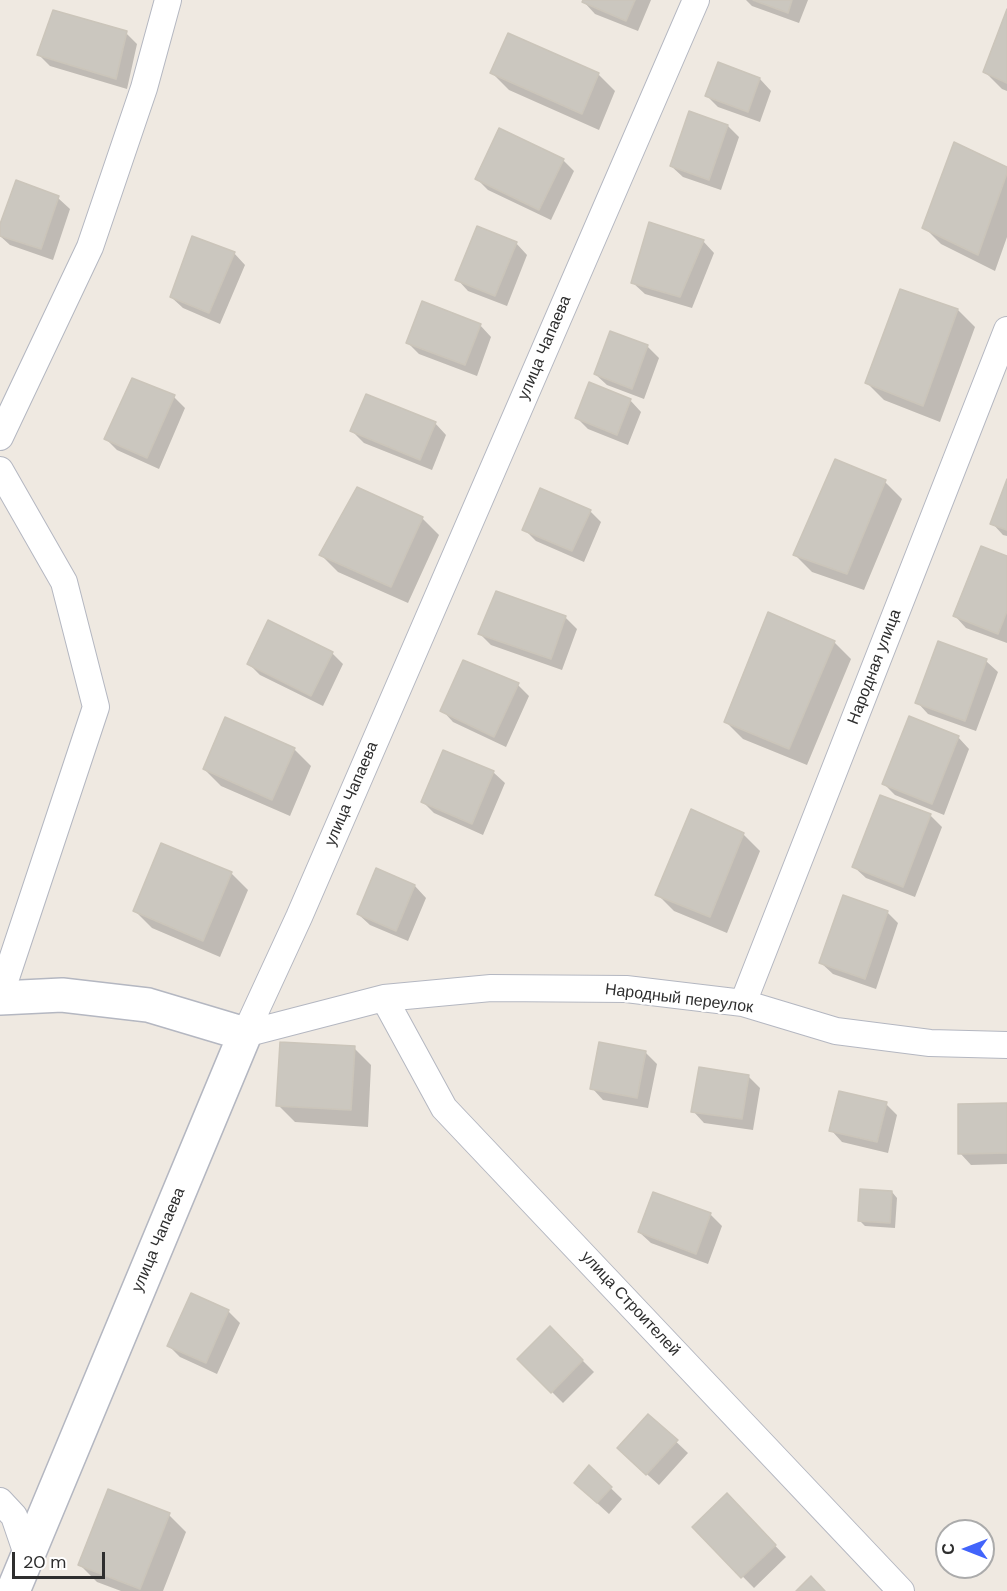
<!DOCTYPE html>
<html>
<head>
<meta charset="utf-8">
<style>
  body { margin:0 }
  #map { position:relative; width:1007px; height:1591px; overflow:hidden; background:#efe9e1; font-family:"DM Sans",sans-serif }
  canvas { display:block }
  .north { position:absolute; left:935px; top:1519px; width:60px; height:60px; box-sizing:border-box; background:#fff; border:2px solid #ababab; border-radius:50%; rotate:270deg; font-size:16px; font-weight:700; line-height:24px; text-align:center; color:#2e2e2e }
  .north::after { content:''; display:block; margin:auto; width:21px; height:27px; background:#4264fb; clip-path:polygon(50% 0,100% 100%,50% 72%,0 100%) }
  .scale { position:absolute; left:12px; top:1552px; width:93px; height:27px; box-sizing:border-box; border:3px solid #2e2e2e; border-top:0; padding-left:8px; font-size:18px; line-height:21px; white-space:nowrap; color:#2e2e2e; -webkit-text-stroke:4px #fff; paint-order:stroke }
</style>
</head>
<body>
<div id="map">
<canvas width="1007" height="1591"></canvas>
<div class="north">С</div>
<div class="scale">20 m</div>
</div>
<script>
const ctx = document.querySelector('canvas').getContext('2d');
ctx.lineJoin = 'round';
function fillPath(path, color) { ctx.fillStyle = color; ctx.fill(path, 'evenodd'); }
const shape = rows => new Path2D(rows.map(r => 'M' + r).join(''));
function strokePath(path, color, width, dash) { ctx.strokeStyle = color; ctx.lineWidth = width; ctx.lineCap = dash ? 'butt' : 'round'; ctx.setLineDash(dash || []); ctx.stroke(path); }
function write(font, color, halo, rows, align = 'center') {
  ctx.font = font + ' "DM Sans",sans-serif'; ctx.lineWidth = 5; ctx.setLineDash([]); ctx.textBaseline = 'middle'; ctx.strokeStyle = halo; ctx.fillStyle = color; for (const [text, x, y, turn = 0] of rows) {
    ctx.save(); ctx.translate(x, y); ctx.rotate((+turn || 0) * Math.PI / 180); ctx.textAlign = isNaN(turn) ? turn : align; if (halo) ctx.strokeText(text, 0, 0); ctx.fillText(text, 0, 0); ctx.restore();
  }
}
const shadow = shape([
  [584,0,651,0,638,31,595,14,584,2],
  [746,0,808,0,799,23,752,6],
  [1007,13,1007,91,1002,89,985,72],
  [126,33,137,44,127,89,50,66,39,55],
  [509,35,598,74,615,91,599,130,509,90,492,73],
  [718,64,760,79,771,91,760,122,718,107,706,95],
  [690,113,728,126,739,137,721,190,683,177,671,166],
  [563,160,574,171,551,220,488,190,477,179],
  [1007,169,1007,237,995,271,941,244,924,227],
  [58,198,70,209,53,260,10,245,0,236,0,229],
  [703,241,714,253,692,308,645,294,633,283],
  [516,243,527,255,507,306,468,291,457,279],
  [234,253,245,265,220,324,183,308,171,297],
  [901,290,958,310,975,327,940,422,884,400,867,383],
  [480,325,491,337,477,376,419,354,408,343],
  [611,333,648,347,659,358,644,399,607,385,595,374],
  [174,397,185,408,159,469,117,450,106,439],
  [630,400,641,412,628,445,588,429,576,417],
  [435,423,446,435,432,470,364,443,352,431],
  [885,482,902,499,864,590,812,572,795,555],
  [1007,483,1007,536,1003,535,992,523],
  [590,511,601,522,584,562,536,541,524,529],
  [422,518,439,535,408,603,338,572,321,555],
  [1007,558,1007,643,966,628,955,616],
  [565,617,577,629,562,670,491,645,480,634],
  [834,642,851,659,807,765,743,739,726,722],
  [939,643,986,661,998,672,976,731,928,714,917,702],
  [332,653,343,664,323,706,260,675,249,664],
  [518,685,529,696,506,747,453,722,442,710],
  [958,737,969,749,944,815,895,795,884,784],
  [294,749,311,766,290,816,221,786,204,769],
  [493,772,505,783,483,835,434,813,422,801],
  [930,815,942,827,915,897,866,878,854,867],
  [743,834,760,851,727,933,674,911,657,894],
  [376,870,415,886,426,898,408,941,370,925,358,914],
  [231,873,248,890,220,957,152,928,135,911],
  [887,912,898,923,876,989,833,974,821,963],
  [354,1048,371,1065,368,1127,295,1122,278,1105],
  [646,1053,657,1064,648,1108,603,1100,592,1088],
  [748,1076,760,1088,753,1130,704,1123,693,1111],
  [886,1104,897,1115,888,1153,842,1142,831,1130],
  [1007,1105,1007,1164,971,1165,960,1153],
  [892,1192,897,1198,895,1228,865,1226,859,1220],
  [653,1193,711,1215,722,1226,708,1264,651,1243,639,1232],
  [192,1295,229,1312,240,1323,217,1374,180,1357,169,1346],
  [550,1328,594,1372,563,1403,519,1359],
  [649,1416,688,1453,659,1485,630,1459],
  [589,1467,622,1499,609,1514,587,1494],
  [738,1507,786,1557,754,1588,694,1527],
  [169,1515,186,1532,163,1591,121,1591,97,1582,80,1565]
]);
const building = shape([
  [583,0,635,0,626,21,582,2,583,0],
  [753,0,792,0,788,13,753,0],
  [1007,9,1007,83,983,72,1007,9],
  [53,10,127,31,116,79,37,55,53,10],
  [508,33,599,73,582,114,490,73,508,33],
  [718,62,760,78,748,112,705,96,718,62],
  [689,111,728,125,709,180,670,166,689,111],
  [499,128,564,159,539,210,475,179,499,128],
  [954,142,1007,167,1007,173,978,255,922,228,954,142],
  [16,180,59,196,41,249,0,236,0,224,16,180],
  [649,222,704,240,680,297,631,283,649,222],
  [477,226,517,242,495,296,455,280,477,226],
  [192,236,235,252,209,313,170,297,192,236],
  [900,289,958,309,923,406,865,383,900,289],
  [422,301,481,324,465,365,406,343,422,301],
  [610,331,648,345,632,389,594,374,610,331],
  [132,378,175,395,147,458,104,439,132,378],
  [589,382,631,399,617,435,575,418,589,382],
  [366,394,436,422,420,460,350,431,366,394],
  [835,459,886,480,847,574,793,555,835,459],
  [1007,479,1007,530,990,524,1007,479],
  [357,487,423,517,391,587,319,555,357,487],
  [540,488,591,510,572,551,522,530,540,488],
  [981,546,1007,556,1007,611,998,634,953,616,981,546],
  [496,591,566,616,551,659,478,634,496,591],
  [768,612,835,641,789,749,724,722,768,612],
  [268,620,333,652,311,696,247,664,268,620],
  [938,641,987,659,965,721,915,703,938,641],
  [463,660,519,683,494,737,440,711,463,660],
  [909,716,959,736,932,804,882,784,909,716],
  [225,717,295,748,272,800,203,769,225,717],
  [443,750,494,771,472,824,421,802,443,750],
  [880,795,931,814,903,887,852,867,880,795],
  [691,809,744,833,710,917,655,895,691,809],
  [161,843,232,872,203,941,133,911,161,843],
  [376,868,415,885,396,931,357,914,376,868],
  [843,895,888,911,865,979,819,963,843,895],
  [280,1042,355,1046,351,1110,276,1106,280,1042],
  [599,1042,646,1051,637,1098,590,1089,599,1042],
  [699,1067,749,1075,742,1119,691,1112,699,1067],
  [839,1091,887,1102,877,1142,829,1131,839,1091],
  [1007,1103,1007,1153,958,1154,958,1104,1007,1103],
  [860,1189,892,1191,890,1223,858,1221,860,1189],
  [653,1192,711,1213,696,1254,638,1232,653,1192],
  [191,1293,229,1310,206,1363,167,1346,191,1293],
  [550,1326,583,1360,551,1393,517,1359,550,1326],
  [648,1414,678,1440,646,1475,617,1448,648,1414],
  [589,1465,612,1487,597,1503,574,1483,589,1465],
  [108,1489,170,1513,140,1589,78,1565,108,1489],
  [727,1493,776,1545,741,1578,692,1527,727,1493],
  [811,1576,825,1591,796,1591,811,1576]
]);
const street = shape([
  [0,437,90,247,144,88,168,0],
  [0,470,64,582,96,707,0,996],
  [384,998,444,1108,901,1591],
  [743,1003,1007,330],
  [245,1034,299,917,696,0],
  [245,1034,384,998,491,988,626,989,743,1003,836,1031,930,1043,1007,1045],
  [0,1501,14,1516,28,1557]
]);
const secondary = shape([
  [0,998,62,995,148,1005,245,1034,13,1591]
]);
const streetNames = [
  ["улица Чапаева",545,348,-67],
  ["Народная улица",875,667,-69],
  ["улица Чапаева",352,794,-67],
  ["Народный переулок",679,999,7],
  ["улица Чапаева",159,1240,-67],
  ["улица Строителей",630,1304,47]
];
fillPath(shadow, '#0003');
fillPath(building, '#cbc7bf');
strokePath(building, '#cbc5ba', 1.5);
strokePath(street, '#b4b7c1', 28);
strokePath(secondary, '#b4b7c1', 36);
strokePath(street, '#fff', 26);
strokePath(secondary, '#fff', 33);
write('16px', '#2e2e2e', '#fff', streetNames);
</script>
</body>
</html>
